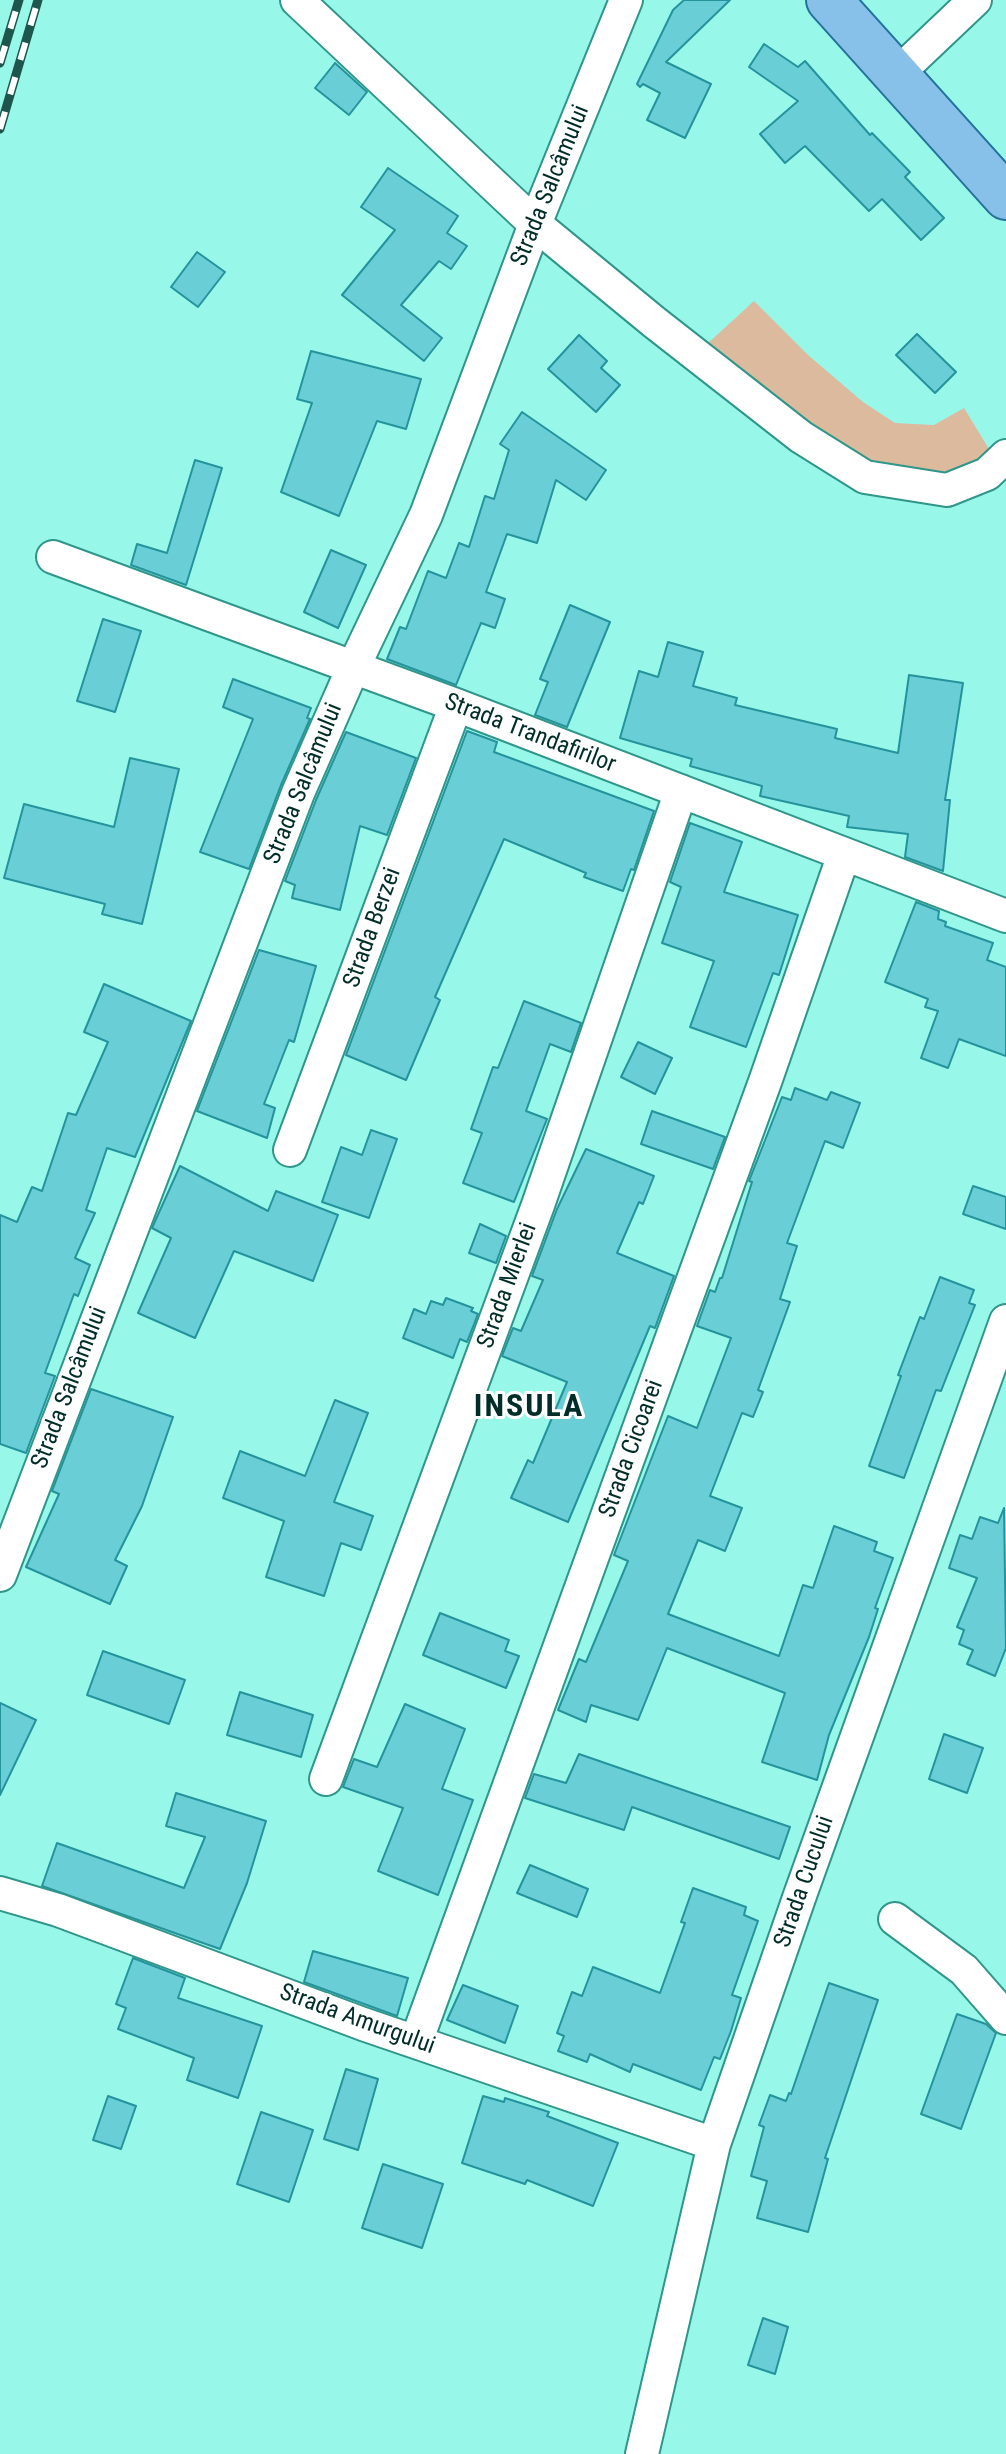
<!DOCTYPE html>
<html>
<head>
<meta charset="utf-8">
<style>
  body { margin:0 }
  canvas { display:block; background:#97f8e9 }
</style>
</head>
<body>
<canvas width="1006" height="2454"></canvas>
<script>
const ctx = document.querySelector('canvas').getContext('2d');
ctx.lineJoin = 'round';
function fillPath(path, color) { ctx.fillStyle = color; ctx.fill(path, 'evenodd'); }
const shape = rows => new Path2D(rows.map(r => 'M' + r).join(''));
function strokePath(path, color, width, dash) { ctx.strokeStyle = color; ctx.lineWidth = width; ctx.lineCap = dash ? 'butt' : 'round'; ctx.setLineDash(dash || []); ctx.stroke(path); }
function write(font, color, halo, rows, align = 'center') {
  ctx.font = font + ' "Roboto Condensed",sans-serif'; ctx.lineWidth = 6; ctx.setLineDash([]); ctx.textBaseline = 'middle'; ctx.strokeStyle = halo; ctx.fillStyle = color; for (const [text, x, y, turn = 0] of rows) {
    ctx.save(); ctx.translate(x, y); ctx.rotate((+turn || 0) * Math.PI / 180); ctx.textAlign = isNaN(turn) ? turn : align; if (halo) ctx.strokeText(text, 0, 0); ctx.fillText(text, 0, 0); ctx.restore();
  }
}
const green = shape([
  [754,301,808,355,863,402,895,423,934,425,964,408,992,454,936,478,881,468,836,447,706,345]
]);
const building = shape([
  [684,0,730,0,666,62,711,84,685,138,647,120,660,93,643,84,640,87,637,84,673,10,684,0],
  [764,44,798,67,805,61,870,135,872,133,910,172,905,177,944,218,921,240,882,199,869,211,805,146,785,163,760,134,798,101,749,67,764,44],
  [335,63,367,92,349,115,315,88,335,63],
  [388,168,458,216,447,233,467,246,451,269,439,261,401,305,442,338,424,361,342,295,395,230,361,207,388,168],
  [197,252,225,272,198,307,171,287,197,252],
  [917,334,956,372,935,393,896,355,917,334],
  [579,335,607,361,601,368,620,385,596,412,548,369,579,335],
  [311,351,421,379,406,429,377,421,339,516,281,492,312,403,297,399,311,351],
  [522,412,606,470,586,500,556,480,537,543,507,534,486,592,505,599,495,628,481,623,456,685,387,659,400,627,406,629,428,571,446,578,459,543,469,547,485,496,494,499,509,450,500,444,522,412],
  [195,460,222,468,186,585,131,565,137,544,167,553,195,460],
  [331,550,366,565,338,628,304,612,331,550],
  [570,605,610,622,567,727,535,715,548,682,540,679,570,605],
  [103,619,141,631,115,712,77,701,103,619],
  [668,642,703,652,693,686,737,698,735,705,837,729,835,738,898,753,909,675,963,683,945,800,950,800,943,871,905,857,908,834,847,827,849,816,760,796,762,786,690,766,692,759,620,738,639,671,658,677,668,642],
  [233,679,311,708,307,718,310,719,281,785,249,869,200,852,253,719,223,707,233,679],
  [467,731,497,742,494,752,654,811,634,870,631,869,623,891,584,877,586,873,504,839,435,997,440,1000,406,1080,346,1055,467,731],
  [346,732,416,758,387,835,360,826,340,910,292,898,295,885,285,881,316,800,346,732],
  [130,758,179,769,142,924,102,914,105,904,4,878,24,804,114,827,130,758],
  [690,823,742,842,724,892,798,915,779,975,773,973,746,1047,690,1027,714,961,662,943,681,887,670,882,690,823],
  [916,902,939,911,938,919,946,922,945,926,993,943,987,960,1006,967,1006,1056,959,1039,948,1068,921,1058,938,1011,925,1007,928,999,885,982,916,902],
  [259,950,316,966,294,1042,289,1040,264,1104,275,1108,267,1138,197,1111,259,950],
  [104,984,191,1021,135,1157,107,1148,86,1210,95,1213,75,1258,90,1265,78,1296,74,1294,45,1373,55,1376,26,1453,0,1444,0,1215,17,1222,32,1187,42,1191,68,1113,76,1115,108,1042,84,1032,104,984],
  [524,1001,581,1023,571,1052,550,1044,526,1111,547,1119,514,1202,463,1183,482,1133,471,1129,493,1067,498,1068,524,1001],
  [638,1042,672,1058,655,1094,621,1077,638,1042],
  [795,1088,827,1100,831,1092,860,1103,843,1148,825,1141,787,1243,797,1246,780,1299,790,1302,758,1390,763,1392,753,1417,742,1413,710,1496,742,1508,725,1551,698,1540,668,1614,779,1656,803,1585,813,1588,834,1526,877,1542,874,1551,893,1558,875,1608,878,1609,869,1637,829,1735,817,1780,762,1762,785,1693,667,1648,638,1720,591,1705,586,1722,558,1710,579,1659,586,1662,628,1561,614,1555,668,1416,697,1428,731,1338,697,1326,710,1290,715,1292,720,1278,722,1278,752,1182,749,1181,782,1097,791,1100,795,1088],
  [652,1111,725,1137,713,1169,641,1144,652,1111],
  [371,1130,397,1139,369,1218,322,1202,341,1147,362,1155,371,1130],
  [586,1149,654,1176,643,1204,639,1202,617,1253,674,1276,655,1328,650,1326,568,1522,511,1498,528,1460,533,1463,567,1382,502,1356,513,1328,521,1331,543,1280,532,1276,557,1209,586,1149],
  [180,1166,268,1211,276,1191,338,1215,313,1281,234,1251,195,1338,138,1313,171,1238,152,1228,180,1166],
  [973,1186,1006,1197,1006,1229,963,1214,973,1186],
  [480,1224,506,1236,496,1263,469,1253,480,1224],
  [940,1277,974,1290,969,1303,975,1305,941,1391,936,1390,904,1478,869,1466,901,1376,898,1375,920,1317,924,1319,940,1277],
  [446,1298,473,1308,471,1311,478,1314,467,1342,460,1339,453,1358,403,1338,414,1309,426,1314,431,1301,443,1305,446,1298],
  [91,1389,173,1417,142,1506,115,1560,127,1566,110,1604,26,1567,59,1494,52,1491,91,1389],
  [335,1400,368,1413,334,1502,373,1516,361,1550,341,1543,324,1596,266,1577,284,1521,223,1498,240,1451,305,1476,335,1400],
  [1004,1508,1006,1648,995,1676,967,1664,973,1650,959,1644,964,1630,957,1627,977,1578,949,1568,960,1535,972,1539,980,1517,998,1523,1004,1508],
  [440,1613,509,1640,505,1651,519,1656,506,1688,423,1655,440,1613],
  [103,1651,185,1680,169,1724,87,1695,103,1651],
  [240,1692,313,1715,301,1757,227,1735,240,1692],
  [0,1703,36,1720,0,1795,0,1703],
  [405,1704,465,1729,442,1789,473,1800,438,1895,378,1871,403,1808,343,1787,354,1759,377,1767,405,1704],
  [944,1734,983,1748,967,1793,929,1779,944,1734],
  [579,1754,790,1827,779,1859,632,1807,624,1830,525,1798,534,1774,566,1783,579,1754],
  [176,1793,266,1821,247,1883,220,1949,42,1886,57,1843,184,1888,205,1837,166,1826,176,1793],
  [530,1865,588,1889,577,1917,517,1893,530,1865],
  [693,1888,746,1907,744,1915,758,1921,732,1995,741,1998,731,2031,720,2059,714,2057,701,2090,633,2064,630,2072,590,2054,587,2062,558,2051,564,2036,557,2033,572,1992,582,1996,593,1967,660,1993,685,1923,681,1922,693,1888],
  [313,1951,408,1978,397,2016,304,1982,313,1951],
  [133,1958,185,1978,178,1998,262,2026,238,2098,187,2080,194,2058,118,2029,126,2008,116,2004,133,1958],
  [829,1983,878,2000,825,2158,828,2159,808,2232,757,2218,767,2181,751,2176,764,2127,759,2125,770,2095,786,2101,789,2093,791,2094,829,1983],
  [463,1985,518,2006,505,2043,447,2020,463,1985],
  [957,2014,986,2024,996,2033,961,2129,921,2114,957,2014],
  [346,2069,378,2079,358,2150,324,2139,346,2069],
  [108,2096,136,2106,121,2149,93,2140,108,2096],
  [483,2096,504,2102,505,2098,549,2112,547,2116,618,2143,593,2206,527,2180,525,2184,462,2163,483,2096],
  [261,2112,313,2130,289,2202,237,2184,261,2112],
  [383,2164,443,2184,422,2248,362,2228,383,2164],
  [763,2318,788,2327,775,2374,748,2365,763,2318]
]);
const minor = shape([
  [297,0,535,224,654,322,801,437,865,477,947,490,987,474,1006,456],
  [897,74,975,0],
  [53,557,456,705,1006,916],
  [290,1150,456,705],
  [0,1575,298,793,353,668,426,515,535,224,626,0],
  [326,1779,538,1205,681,791],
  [0,1893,58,1910,363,2024,714,2144],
  [895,1919,964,1970,1006,2018],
  [416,2042,766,1079,844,854],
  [642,2454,714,2144,799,1898,1006,1321]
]);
const primary = shape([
  [829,0,1006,197]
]);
const rail = shape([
  [0,63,19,0],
  [0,129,38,0]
]);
const streetNames = [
  ["Strada Salcâmului",551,186,-68],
  ["Strada Trandafirilor",530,734,21],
  ["Strada Salcâmului",304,784,-68],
  ["Strada Berzei",373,928,-70],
  ["Strada Mierlei",508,1286,-70],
  ["Strada Salcâmului",70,1388,-69],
  ["Strada Cicoarei",632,1449,-70],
  ["Strada Cucului",805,1882,-71],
  ["Strada Amurgului",357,2020,20]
];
const districtNames = [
  ["INSULA",529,1408]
];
fillPath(green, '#dbba9e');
fillPath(building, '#6aced7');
strokePath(building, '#25939c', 2);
strokePath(minor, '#2f9689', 36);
strokePath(primary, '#24739c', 48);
strokePath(minor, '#fff', 32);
strokePath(primary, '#87c1e9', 44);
strokePath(rail, '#1e554d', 9);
strokePath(rail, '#fff', 6, [18]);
write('24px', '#002d27', '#fff', streetNames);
ctx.letterSpacing = '2px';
write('bold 32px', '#002d27', '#fff', districtNames);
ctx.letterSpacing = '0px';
</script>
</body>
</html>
